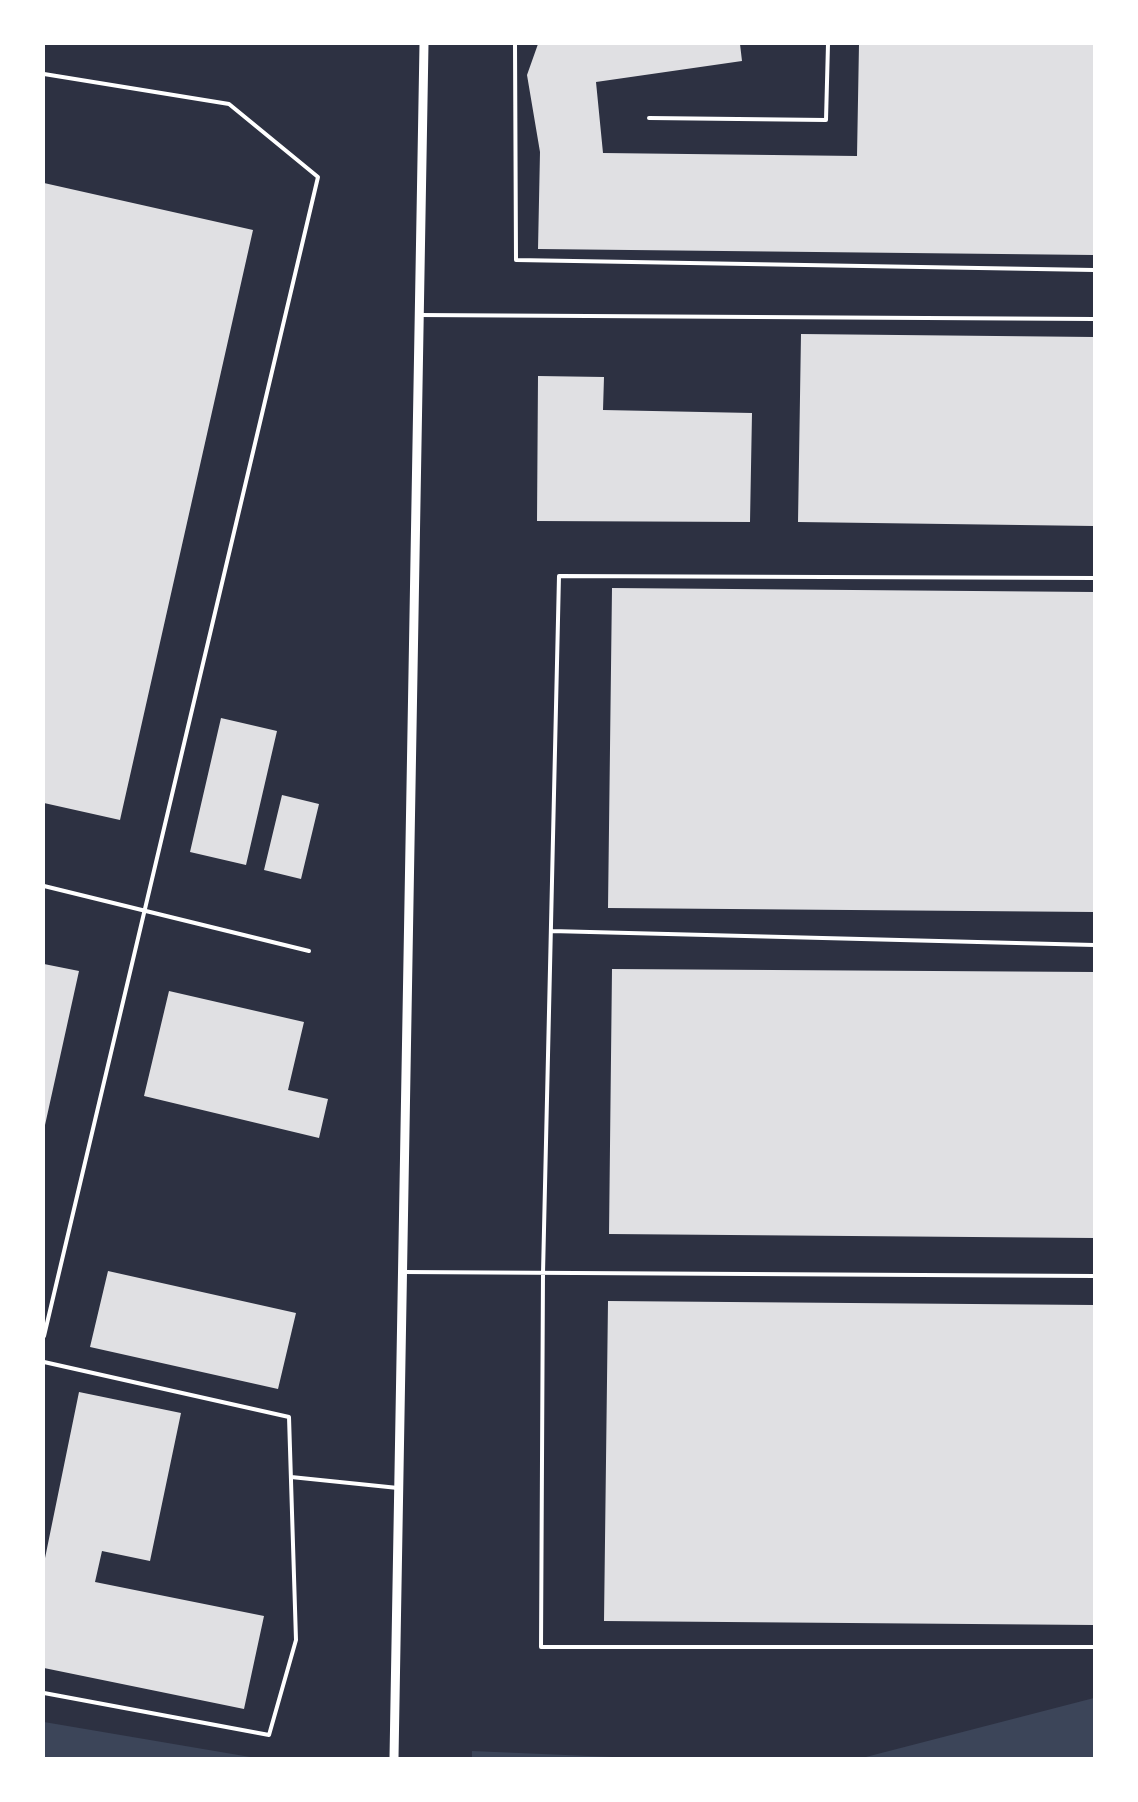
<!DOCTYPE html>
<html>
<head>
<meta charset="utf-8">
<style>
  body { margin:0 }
  #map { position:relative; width:1138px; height:1802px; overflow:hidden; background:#2d3142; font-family:Karla,sans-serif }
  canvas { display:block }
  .frame { position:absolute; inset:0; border:45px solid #fff; pointer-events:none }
</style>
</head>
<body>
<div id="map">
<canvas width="1138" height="1802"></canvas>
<div class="frame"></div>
</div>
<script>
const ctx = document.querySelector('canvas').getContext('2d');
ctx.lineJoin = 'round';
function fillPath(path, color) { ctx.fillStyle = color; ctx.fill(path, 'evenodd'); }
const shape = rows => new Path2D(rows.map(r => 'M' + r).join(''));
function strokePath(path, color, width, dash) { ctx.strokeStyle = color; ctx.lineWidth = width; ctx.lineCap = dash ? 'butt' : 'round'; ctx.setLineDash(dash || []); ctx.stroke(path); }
const green = shape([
  [1094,1698,1094,1758,862,1758],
  [44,1722,256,1758,44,1758],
  [472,1751,636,1758,472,1758]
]);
const building = shape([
  [538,44,740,44,742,61,596,82,603,153,857,156,859,44,1094,44,1094,255,538,249,540,152,527,75],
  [44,183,253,230,120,820,44,803],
  [801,334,1094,337,1094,526,798,522],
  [538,376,604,377,603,410,752,413,750,522,537,521],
  [612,588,1094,592,1094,912,608,908],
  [221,718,277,731,246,865,190,852],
  [282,795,319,804,301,879,264,870],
  [44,964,79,971,45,1125,44,1125],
  [612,969,1094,972,1094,1238,609,1234],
  [169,991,304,1022,288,1090,328,1099,319,1138,144,1096],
  [108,1271,296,1313,278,1389,90,1347],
  [608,1301,1094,1305,1094,1625,604,1621],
  [79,1392,181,1413,150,1561,102,1551,95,1582,264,1616,244,1709,44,1668,44,1563]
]);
const service = shape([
  [515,44,516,260,1094,270],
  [44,74,229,104,318,177,44,1336],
  [649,118,826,120,828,44],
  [419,315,1094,319],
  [1094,578,559,576,543,1273,541,1647,1094,1647],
  [44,886,309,951],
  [551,931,1094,945],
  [403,1272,1094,1276],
  [44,1362,289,1417,296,1640,269,1735,44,1693],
  [291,1477,398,1488]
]);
const tertiary = shape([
  [394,1758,424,44]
]);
fillPath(green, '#3c4559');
fillPath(building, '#e0e0e3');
strokePath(service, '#fff', 4);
strokePath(tertiary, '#fff', 9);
</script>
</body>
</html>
